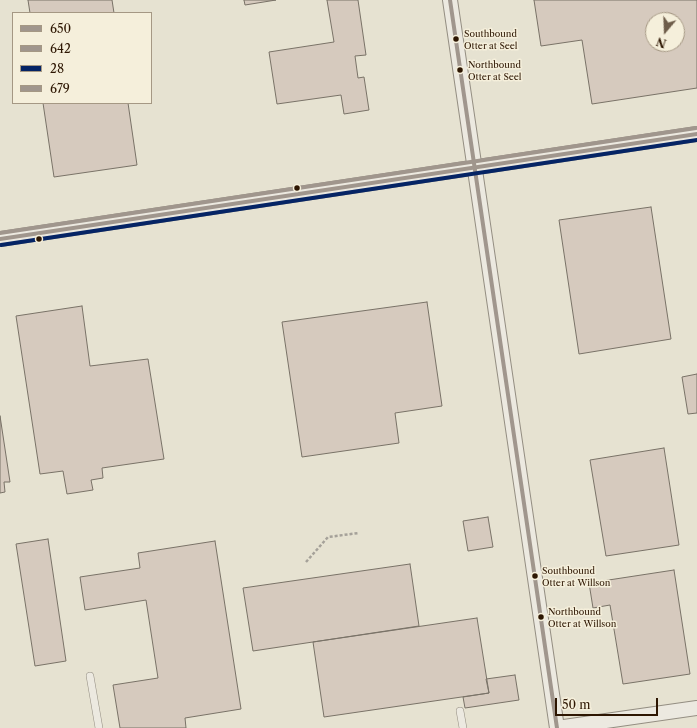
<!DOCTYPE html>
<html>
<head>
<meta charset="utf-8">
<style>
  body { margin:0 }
  #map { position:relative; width:697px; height:728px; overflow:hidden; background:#e6e2d1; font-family:"Libre Caslon Text",serif }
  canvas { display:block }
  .legend { position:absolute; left:12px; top:12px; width:140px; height:92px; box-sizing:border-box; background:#f5efdb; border:1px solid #a59884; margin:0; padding:5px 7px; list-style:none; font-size:12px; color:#2d1602 }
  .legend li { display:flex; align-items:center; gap:8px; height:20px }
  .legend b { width:20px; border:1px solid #a59884 }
  .north { position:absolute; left:645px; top:12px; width:40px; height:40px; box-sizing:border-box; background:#f5efdb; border:1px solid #a59884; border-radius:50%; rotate:199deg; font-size:11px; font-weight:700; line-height:16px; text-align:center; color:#2d1602 }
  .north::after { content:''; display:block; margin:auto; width:14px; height:18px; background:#6e5d4a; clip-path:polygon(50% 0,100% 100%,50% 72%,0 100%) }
  .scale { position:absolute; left:555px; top:698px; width:103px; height:18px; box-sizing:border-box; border:2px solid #2d1602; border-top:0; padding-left:5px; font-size:12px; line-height:14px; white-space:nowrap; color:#2d1602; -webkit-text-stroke:3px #f5efdb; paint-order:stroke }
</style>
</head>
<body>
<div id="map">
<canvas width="697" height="728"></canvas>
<ul class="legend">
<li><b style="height:5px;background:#a0968d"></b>650</li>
<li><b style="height:5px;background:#a0968d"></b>642</li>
<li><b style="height:5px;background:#052465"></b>28</li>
<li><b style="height:5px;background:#a0968d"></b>679</li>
</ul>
<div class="north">N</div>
<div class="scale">50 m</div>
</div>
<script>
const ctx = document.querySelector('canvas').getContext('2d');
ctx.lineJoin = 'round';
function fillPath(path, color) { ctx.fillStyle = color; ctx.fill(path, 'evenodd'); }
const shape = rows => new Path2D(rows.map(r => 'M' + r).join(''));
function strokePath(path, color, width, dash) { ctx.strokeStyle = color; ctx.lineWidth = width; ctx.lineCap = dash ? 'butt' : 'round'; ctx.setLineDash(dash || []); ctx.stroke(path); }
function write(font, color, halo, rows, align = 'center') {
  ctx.font = font + ' "Libre Caslon Text",serif'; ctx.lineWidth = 3; ctx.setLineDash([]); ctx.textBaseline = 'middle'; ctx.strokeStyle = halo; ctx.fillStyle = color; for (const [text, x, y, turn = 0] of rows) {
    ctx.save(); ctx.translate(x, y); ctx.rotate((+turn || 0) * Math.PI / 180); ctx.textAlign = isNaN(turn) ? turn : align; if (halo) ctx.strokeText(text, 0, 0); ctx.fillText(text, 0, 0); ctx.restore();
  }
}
const building = shape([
  [28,0,112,0,114,13,30,13,28,0],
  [244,0,276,0,245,5,244,0],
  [327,0,358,0,366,55,355,56,358,78,364,77,369,110,344,114,341,95,277,104,269,52,334,42,327,0],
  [534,0,697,0,697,88,592,104,582,40,541,46,534,0],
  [653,20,677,20,677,44,653,44,653,20],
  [43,103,128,103,137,165,54,177,43,103],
  [651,207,671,339,579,354,559,220,651,207],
  [427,302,442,406,395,413,399,443,302,457,282,322,427,302],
  [82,306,90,366,148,359,164,459,102,468,103,478,91,480,93,490,67,494,63,471,40,474,16,316,82,306],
  [697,374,697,413,688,414,682,377,697,374],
  [0,416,10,482,4,482,5,492,0,493,0,416],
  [664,448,679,545,606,556,590,460,664,448],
  [488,517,493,547,468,551,463,521,488,517],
  [48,539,66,661,35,666,16,544,48,539],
  [215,541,241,709,185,718,186,728,120,728,113,685,158,678,146,600,85,610,80,577,140,568,138,553,215,541],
  [410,564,419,626,253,651,243,588,410,564],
  [674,570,690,674,623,684,610,605,593,608,589,583,674,570],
  [477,618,489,693,324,717,313,642,477,618],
  [515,675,519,700,465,708,463,697,489,693,486,679,515,675]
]);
const path = shape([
  [306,562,328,537,359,533]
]);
const service = shape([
  [90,676,99,728],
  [460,711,463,728]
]);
const minor = shape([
  [450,0,557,728],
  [0,239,697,134],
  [557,728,697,708]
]);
const bus1 = shape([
  [450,0,557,728]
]);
const bus2 = shape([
  [0,239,697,134]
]);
const bus3 = shape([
  [1,245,697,140]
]);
const bus4 = shape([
  [0,233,696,128]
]);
const markers = [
  [456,39,3.5,"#2d1602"],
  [460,70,3.5,"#2d1602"],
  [297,188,3.5,"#2d1602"],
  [39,239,3.5,"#2d1602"],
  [535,576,3.5,"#2d1602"],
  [541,617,3.5,"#2d1602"]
];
const busNames = [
  ["Southbound",464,34],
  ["Otter at Seel",464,46],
  ["Northbound",468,65],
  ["Otter at Seel",468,77],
  ["Southbound",542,571],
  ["Otter at Willson",542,583],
  ["Northbound",548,612],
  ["Otter at Willson",548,624]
];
fillPath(building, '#d6cabe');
strokePath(building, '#797267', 1);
strokePath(service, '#948e82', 8);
strokePath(minor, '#948e82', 16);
strokePath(path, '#a5a199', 2.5, [3, 2]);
strokePath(service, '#ece9e0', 7);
strokePath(minor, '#ece9e0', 14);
strokePath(bus1, '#a0968d', 4);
strokePath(bus2, '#a0968d', 4);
strokePath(bus3, '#052465', 4);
strokePath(bus4, '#a0968d', 4);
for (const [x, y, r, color] of markers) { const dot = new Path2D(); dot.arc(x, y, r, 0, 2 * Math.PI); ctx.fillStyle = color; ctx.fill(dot); strokePath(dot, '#f5efdb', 1.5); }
write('9px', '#2d1602', '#f5efdb', busNames, 'left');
</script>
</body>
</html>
